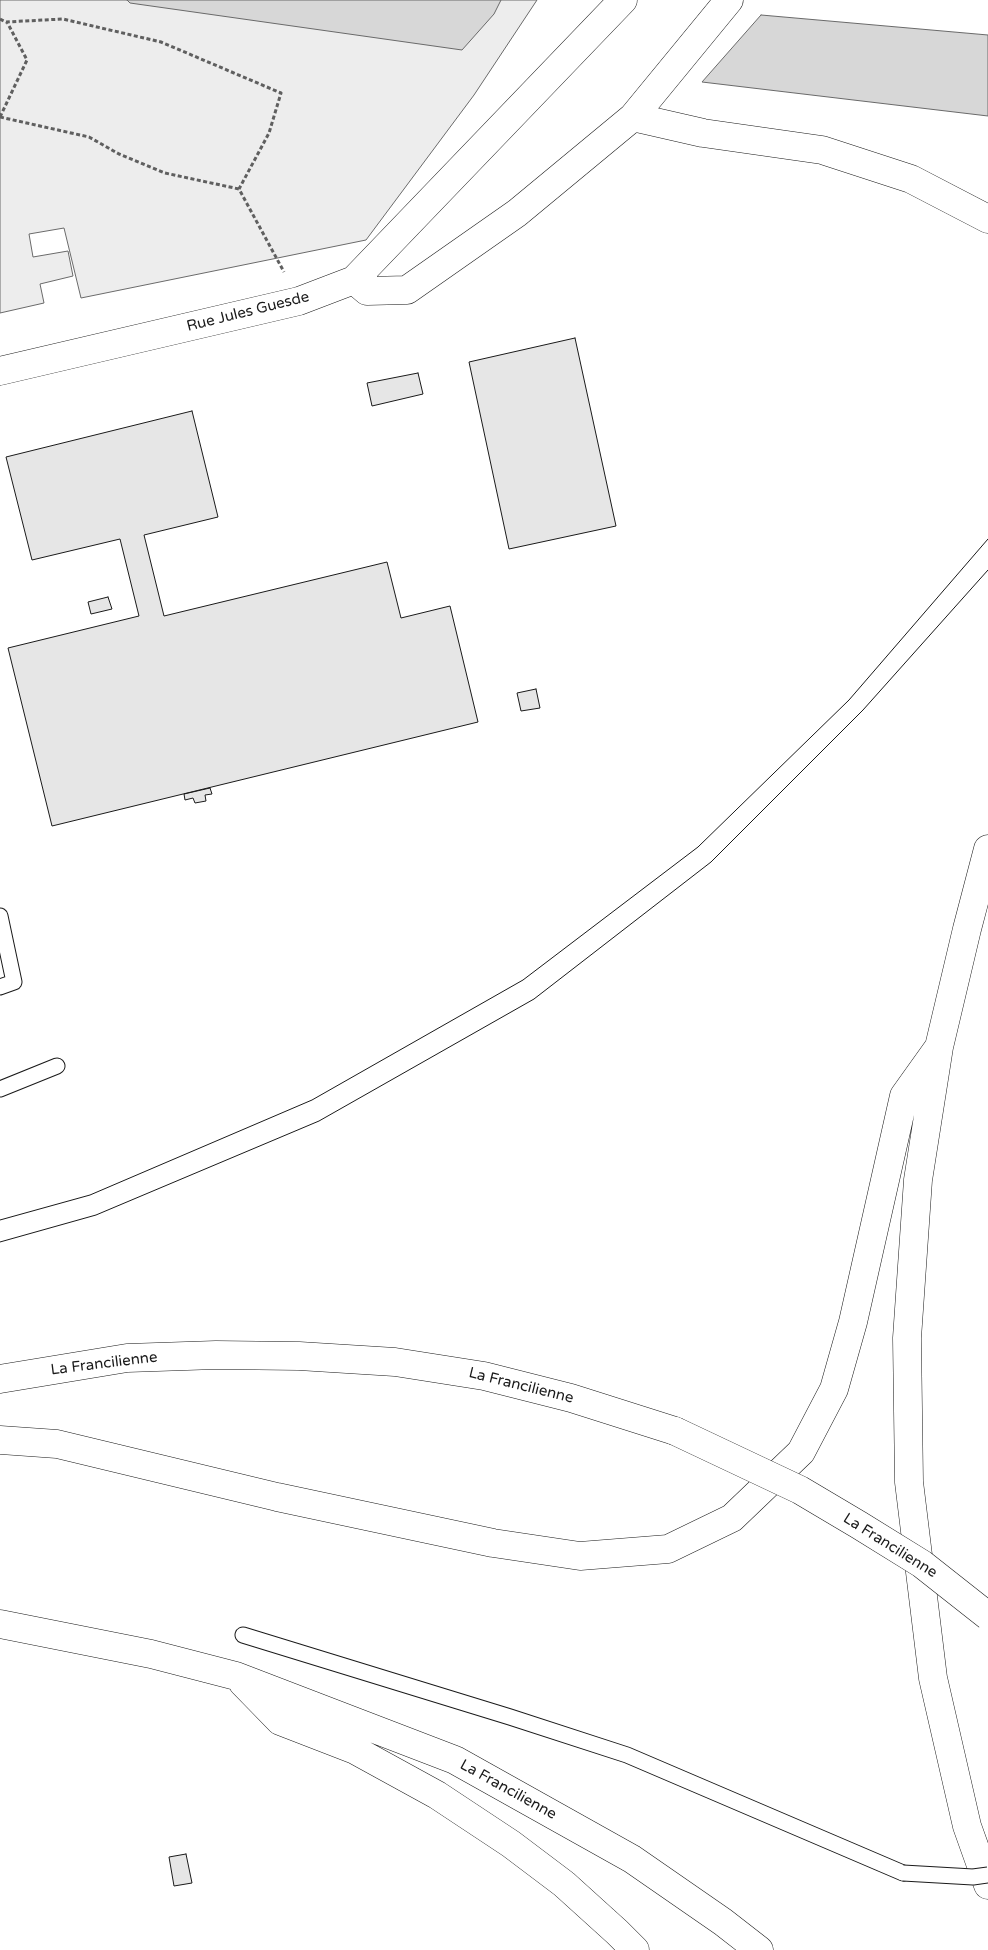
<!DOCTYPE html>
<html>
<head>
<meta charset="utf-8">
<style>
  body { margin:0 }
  canvas { display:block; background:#fff }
</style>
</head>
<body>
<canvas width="988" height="1950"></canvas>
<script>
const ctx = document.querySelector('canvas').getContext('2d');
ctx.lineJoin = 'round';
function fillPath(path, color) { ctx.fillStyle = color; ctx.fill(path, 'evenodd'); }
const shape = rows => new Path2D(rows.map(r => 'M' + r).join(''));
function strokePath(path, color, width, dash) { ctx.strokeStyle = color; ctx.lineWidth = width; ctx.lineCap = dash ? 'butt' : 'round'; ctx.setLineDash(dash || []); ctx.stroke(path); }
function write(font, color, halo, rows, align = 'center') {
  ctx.font = font + ' "Varela Round",sans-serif'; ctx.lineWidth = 4; ctx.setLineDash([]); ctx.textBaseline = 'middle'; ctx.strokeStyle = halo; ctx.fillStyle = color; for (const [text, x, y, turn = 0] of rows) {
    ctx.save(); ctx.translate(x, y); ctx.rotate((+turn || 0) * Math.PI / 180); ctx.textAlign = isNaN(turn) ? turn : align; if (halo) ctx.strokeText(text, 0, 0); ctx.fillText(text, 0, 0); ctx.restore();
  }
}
const built = shape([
  [0,0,537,0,474,95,366,240,81,298,64,228,29,234,33,257,68,251,73,276,40,284,44,303,0,313,0,0]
]);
const water = shape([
  [127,0,501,0,494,14,462,50,130,3,127,0],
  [761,15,988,35,988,116,702,82,761,15]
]);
const building = shape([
  [575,338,616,526,509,549,469,362,575,338],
  [418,373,423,394,372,406,367,383,418,373],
  [192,411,218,517,144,535,164,616,387,562,401,618,450,606,478,722,52,826,8,648,139,616,120,539,32,560,6,457,192,411],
  [108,597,112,609,91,614,88,602,108,597],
  [536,689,540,708,521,711,517,693,536,689],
  [210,788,212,794,205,795,206,801,195,803,193,798,185,800,184,794,210,788],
  [186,1854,192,1883,174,1886,169,1857,186,1854]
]);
const path = shape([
  [0,19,6,22,63,19,161,42,281,93,269,133,239,189,284,272],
  [0,117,89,137,119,154,165,173,239,189],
  [0,117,27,60,7,22]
]);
const service = shape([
  [0,916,14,982,0,987],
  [0,1089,57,1066],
  [243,1635,510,1717,627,1755,903,1873]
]);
const minor = shape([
  [633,117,703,133,822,150,911,179,988,219],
  [354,280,367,291,407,290,517,213,633,117,729,0],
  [0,371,299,301,354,280,623,0]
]);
const trunk = shape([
  [988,849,967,929,939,1047,918,1180,907,1338,909,1482,933,1678,967,1826,988,1885],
  [0,1379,127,1358,216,1355,299,1356,395,1362,484,1376,571,1398,675,1431],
  [0,1440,57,1444,277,1497,493,1543,580,1556,668,1549,732,1518,801,1452,834,1389,853,1322,904,1096,939,1047],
  [0,1624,151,1654,236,1676,455,1760,632,1859,723,1922,759,1950],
  [243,1683,280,1721,355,1750,437,1795,511,1844,564,1884,617,1932,635,1950]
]);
const tram = shape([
  [0,1220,90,1195,312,1100,523,980,698,847,849,700,988,539],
  [0,1242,96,1215,319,1121,534,999,711,862,863,710,988,570]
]);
const serviceBridge = shape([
  [903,1873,973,1877,988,1875]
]);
const trunkBridge = shape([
  [675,1431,800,1490,859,1525,922,1564,988,1616]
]);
const streetNames = [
  ["Rue Jules Guesde",248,312,-14],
  ["La Francilienne",104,1364,-7],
  ["La Francilienne",521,1386,14],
  ["La Francilienne",890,1546,32],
  ["La Francilienne",508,1790,29]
];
fillPath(built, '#ededed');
strokePath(built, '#6a6a6a', 1);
fillPath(water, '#d7d7d7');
strokePath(water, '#6a6a6a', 1);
fillPath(building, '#e6e6e6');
strokePath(building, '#1a1a1a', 1);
strokePath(service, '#1a1a1a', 17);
strokePath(minor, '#1a1a1a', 29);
strokePath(trunk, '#1a1a1a', 29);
strokePath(path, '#5f5f5f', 3, [4, 2.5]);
strokePath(service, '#fff', 15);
strokePath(minor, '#fff', 28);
strokePath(trunk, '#fff', 28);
strokePath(tram, '#1a1a1a', 1);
strokePath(serviceBridge, '#1a1a1a', 17, []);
strokePath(trunkBridge, '#1a1a1a', 29, []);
strokePath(serviceBridge, '#fff', 15);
strokePath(trunkBridge, '#fff', 28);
write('15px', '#1a1a1a', '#fff', streetNames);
</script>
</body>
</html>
